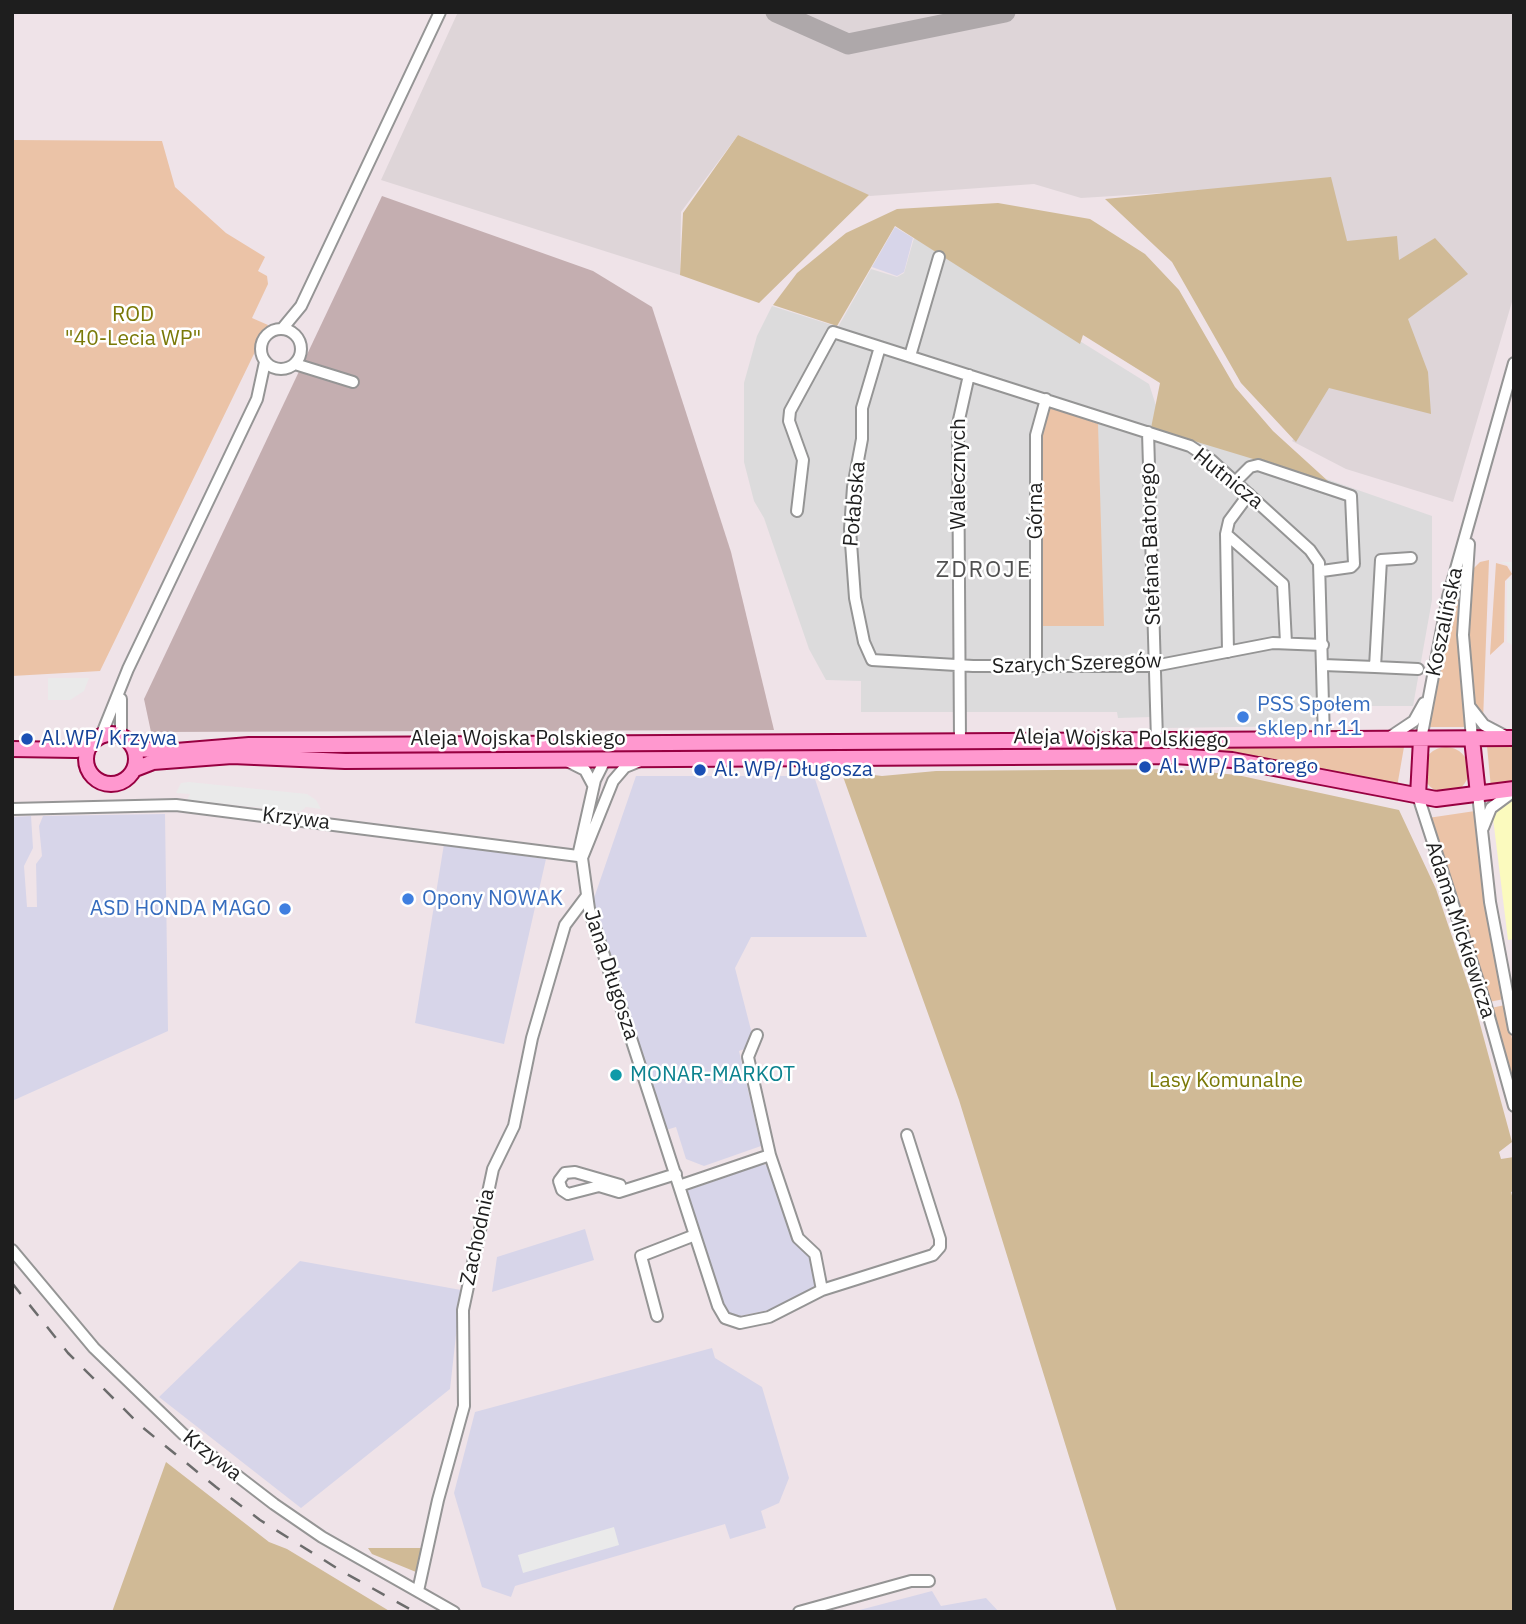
<!DOCTYPE html>
<html>
<head>
<meta charset="utf-8">
<style>
  body { margin:0 }
  #map { position:relative; width:1526px; height:1624px; overflow:hidden; background:#efe3e8; font-family:"IBM Plex Sans",sans-serif }
  canvas { display:block }
  .frame { position:absolute; inset:0; border:14px solid #1e1e1e; pointer-events:none }
</style>
</head>
<body>
<div id="map">
<canvas width="1526" height="1624"></canvas>
<div class="frame"></div>
</div>
<script>
const ctx = document.querySelector('canvas').getContext('2d');
ctx.lineJoin = 'round';
function fillPath(path, color) { ctx.fillStyle = color; ctx.fill(path, 'evenodd'); }
const shape = rows => new Path2D(rows.map(r => 'M' + r).join(''));
function strokePath(path, color, width, dash) { ctx.strokeStyle = color; ctx.lineWidth = width; ctx.lineCap = dash ? 'butt' : 'round'; ctx.setLineDash(dash || []); ctx.stroke(path); }
function write(font, color, halo, rows, align = 'center') {
  ctx.font = font + ' "IBM Plex Sans",sans-serif'; ctx.lineWidth = 5; ctx.setLineDash([]); ctx.textBaseline = 'middle'; ctx.strokeStyle = halo; ctx.fillStyle = color; for (const [text, x, y, turn = 0] of rows) {
    ctx.save(); ctx.translate(x, y); ctx.rotate((+turn || 0) * Math.PI / 180); ctx.textAlign = isNaN(turn) ? turn : align; if (halo) ctx.strokeText(text, 0, 0); ctx.fillText(text, 0, 0); ctx.restore();
  }
}
const residential = shape([
  [914,238,1149,384,1161,421,1432,516,1432,600,1413,706,1330,706,1309,726,1164,728,1151,717,1118,718,1117,712,861,712,861,681,826,680,809,649,764,518,754,501,744,462,744,383,757,336,772,306,838,327,871,269,897,277,904,273]
]);
const industrial = shape([
  [895,227,913,238,904,272,897,276,872,267],
  [636,776,814,776,867,937,751,937,735,968,752,1034,747,1048,739,1051,761,1146,704,1166,686,1159,676,1127,666,1130,593,901],
  [165,814,168,1031,12,1101,12,817,31,816,33,848,24,866,27,907,37,907,36,864,42,856,39,826,43,816],
  [444,844,546,859,504,1044,415,1023],
  [763,1164,769,1167,796,1245,810,1254,819,1285,774,1309,735,1317,724,1313,686,1191],
  [585,1229,594,1260,492,1292,497,1257],
  [300,1261,461,1290,450,1389,301,1508,159,1397],
  [712,1348,715,1358,762,1387,789,1478,779,1503,761,1511,766,1528,730,1539,725,1524,515,1586,511,1597,482,1587,454,1493,475,1412],
  [932,1591,941,1606,986,1598,999,1612,852,1612]
]);
const airport = shape([
  [458,12,1514,12,1514,295,1453,502,1346,469,1292,441,1326,388,1290,185,1081,198,1034,184,870,196,738,135,681,212,680,275,381,180]
]);
const construction = shape([
  [382,196,593,271,652,307,731,552,774,730,151,732,144,699]
]);
const grass = shape([
  [12,140,162,141,175,187,226,233,265,257,258,271,267,276,268,284,252,318,268,325,100,671,12,676],
  [1052,407,1098,424,1104,626,1040,626,1040,432,1046,409],
  [1465,552,1459,635,1467,727,1428,727,1450,604],
  [1489,560,1483,721,1473,705,1468,627,1472,570,1480,562],
  [1496,563,1507,566,1512,574,1505,581,1504,642,1490,655],
  [1178,744,1324,744,1404,747,1397,787,1178,752],
  [1487,746,1514,746,1514,784,1491,788],
  '1423 770a23 23 0 1 1 46 0a23 23 0 1 1-46 0Z',
  [1475,811,1504,999,1489,1002,1428,818],
  [1505,1005,1514,1049,1514,1090,1491,1008]
]);
const forest = shape([
  [738,135,869,195,759,303,680,275,683,213],
  [1331,177,1347,241,1397,236,1399,260,1435,238,1468,274,1408,319,1428,372,1431,414,1329,388,1296,442,1241,383,1172,262,1105,199],
  [998,203,1090,219,1145,254,1179,290,1235,387,1273,431,1329,482,1151,428,1160,383,1083,335,1080,344,895,226,837,326,773,305,797,273,846,233,897,209],
  [1176,769,1237,775,1399,810,1436,889,1474,1002,1512,1142,1499,1152,1501,1159,1514,1157,1514,1191,1511,1192,1514,1203,1514,1612,1117,1612,959,1100,841,771,882,776,936,771],
  [166,1462,269,1542,287,1549,391,1612,112,1612],
  [368,1548,423,1548,416,1572,372,1554]
]);
const park = shape([
  [1514,800,1514,939,1508,940,1493,818,1500,807]
]);
const parking = shape([
  [1500,562,1514,562,1514,646,1507,642,1507,579,1513,579,1513,574,1509,565],
  [48,678,89,678,84,691,70,700,48,700],
  [189,782,307,794,316,800,321,809,306,807,300,812,187,800,190,794,176,793,181,783],
  [614,1527,619,1545,523,1573,518,1555]
]);
const taxiway = shape([
  [776,12,848,44,1005,12]
]);
const minor = shape([
  '261 349a20 20 0 1 1 40 0a20 20 0 1 1-40 0Z',
  [282,329,301,306,440,12],
  [880,347,862,408,862,439,853,487,850,529,855,598,864,642,872,660,973,666,1154,666,1273,643,1323,645],
  [910,356,939,257],
  [295,364,353,382],
  [1148,432,1157,740],
  [1235,482,1250,467,1258,465,1351,496,1354,564,1351,567,1322,571],
  [797,511,803,460,789,421,790,411,833,332,1190,446,1211,460,1310,550,1319,563,1324,739],
  [1226,534,1283,584,1286,643],
  [1469,544,1463,635,1472,739],
  [1228,652,1226,534,1229,521,1249,494],
  [1323,665,1375,667,1381,560,1411,558],
  [1036,666,1036,435,1046,399],
  [1375,667,1418,669],
  [1470,707,1484,725,1505,736],
  [101,736,128,669,257,399,265,362],
  [121,736,121,699],
  [1390,737,1414,721,1424,703],
  [1421,739,1448,597,1514,363],
  [960,742,958,424,969,375],
  [569,762,585,770,593,785],
  [1478,794,1490,902,1514,1029],
  [1418,796,1486,1006,1514,1106],
  [12,809,176,805,578,856],
  [1483,828,1491,808,1514,791],
  [578,856,582,858,589,909,718,1306,725,1318,740,1323,769,1317,822,1290,933,1255,940,1247,940,1239,907,1135],
  [578,856,595,780,605,760],
  [582,858,613,781,625,767,640,761],
  [770,1155,798,1238,815,1254,822,1290],
  [679,1186,770,1155,748,1057,757,1035],
  [619,1192,620,1185,575,1172,565,1173,559,1181,562,1190,568,1194,599,1186,619,1192,676,1174],
  [12,1250,94,1348,183,1434,274,1504,322,1537,454,1612],
  [657,1316,641,1256,695,1235],
  [418,1591,438,1500,464,1406,463,1310,493,1169,514,1126,532,1038,565,925,586,897],
  [799,1612,911,1581,929,1581]
]);
const major = shape([
  '86 759a25 25 0 1 1 50 0a25 25 0 1 1-50 0Z',
  [1472,739,1478,794],
  [12,749,76,750,91,745],
  [135,749,176,751,249,745,328,745,1514,738],
  [135,769,153,762,232,756,345,761,1175,756,1232,760,1436,799,1514,789],
  [1418,796,1421,739]
]);
const rail = shape([
  [12,1283,68,1353,142,1427,216,1487,260,1520,343,1572,415,1612]
]);
const markers = [
  [1243,717,7,"#3f7fe0"],
  [27,739,7,"#1a4fb4"],
  [1145,767,7,"#1a4fb4"],
  [700,770,7,"#1a4fb4"],
  [408,899,7,"#3f7fe0"],
  [285,909,7,"#3f7fe0"],
  [616,1075,7,"#0f9aa8"]
];
const parkNames = [
  ["ROD",133,315],
  ["\"40-Lecia WP\"",133,339],
  ["Lasy Komunalne",1226,1081]
];
const streetNames = [
  ["Walecznych",959,474,-90],
  ["Hutnicza",1228,479,39],
  ["Połabska",855,504,-85],
  ["Górna",1036,511,-90],
  ["Stefana Batorego",1151,544,-92],
  ["Koszalińska",1445,622,-78],
  ["Szarych Szeregów",1077,664,-2],
  ["Aleja Wojska Polskiego",518,739],
  ["Aleja Wojska Polskiego",1121,739,1],
  ["Krzywa",296,819,7],
  ["Adama Mickiewicza",1460,930,72],
  ["Jana Długosza",611,975,72],
  ["Zachodnia",478,1237,-78],
  ["Krzywa",212,1456,38]
];
const shopNames = [
  ["PSS Społem",1257,705],
  ["sklep nr 11",1257,729],
  ["Opony NOWAK",422,899],
  ["ASD HONDA MAGO",271,909,"right"]
];
const transitNames = [
  ["Al.WP/ Krzywa",41,739],
  ["Al. WP/ Batorego",1159,767],
  ["Al. WP/ Długosza",714,770]
];
const cultureNames = [
  ["MONAR-MARKOT",630,1075]
];
const neighbourhoodNames = [
  ["ZDROJE",984,570]
];
fillPath(residential, '#dcdbdc');
fillPath(industrial, '#d7d5e9');
fillPath(airport, '#ded5d8');
fillPath(construction, '#c4aeb0');
fillPath(grass, '#ebc3a7');
fillPath(forest, '#d0ba96');
fillPath(park, '#fbfabe');
fillPath(parking, '#eaeaea');
strokePath(taxiway, '#aea8aa', 21);
strokePath(minor, '#959595', 14);
strokePath(major, '#970041', 18);
strokePath(minor, '#fff', 10);
strokePath(major, '#ff98cf', 14);
strokePath(rail, '#6c6c6c', 2.5, [14, 14]);
for (const [x, y, r, color] of markers) { const dot = new Path2D(); dot.arc(x, y, r, 0, 2 * Math.PI); ctx.fillStyle = color; ctx.fill(dot); strokePath(dot, '#fff', 2.5); }
write('21px', '#7a7908', '#fff', parkNames);
write('21px', '#1e1e1e', '#fff', streetNames);
write('21px', '#366cbe', '#fff', shopNames, 'left');
write('21px', '#164399', '#fff', transitNames, 'left');
write('21px', '#0d838f', '#fff', cultureNames, 'left');
ctx.letterSpacing = '2px';
write('23px', '#515151', '#fff', neighbourhoodNames);
ctx.letterSpacing = '0px';
</script>
</body>
</html>
